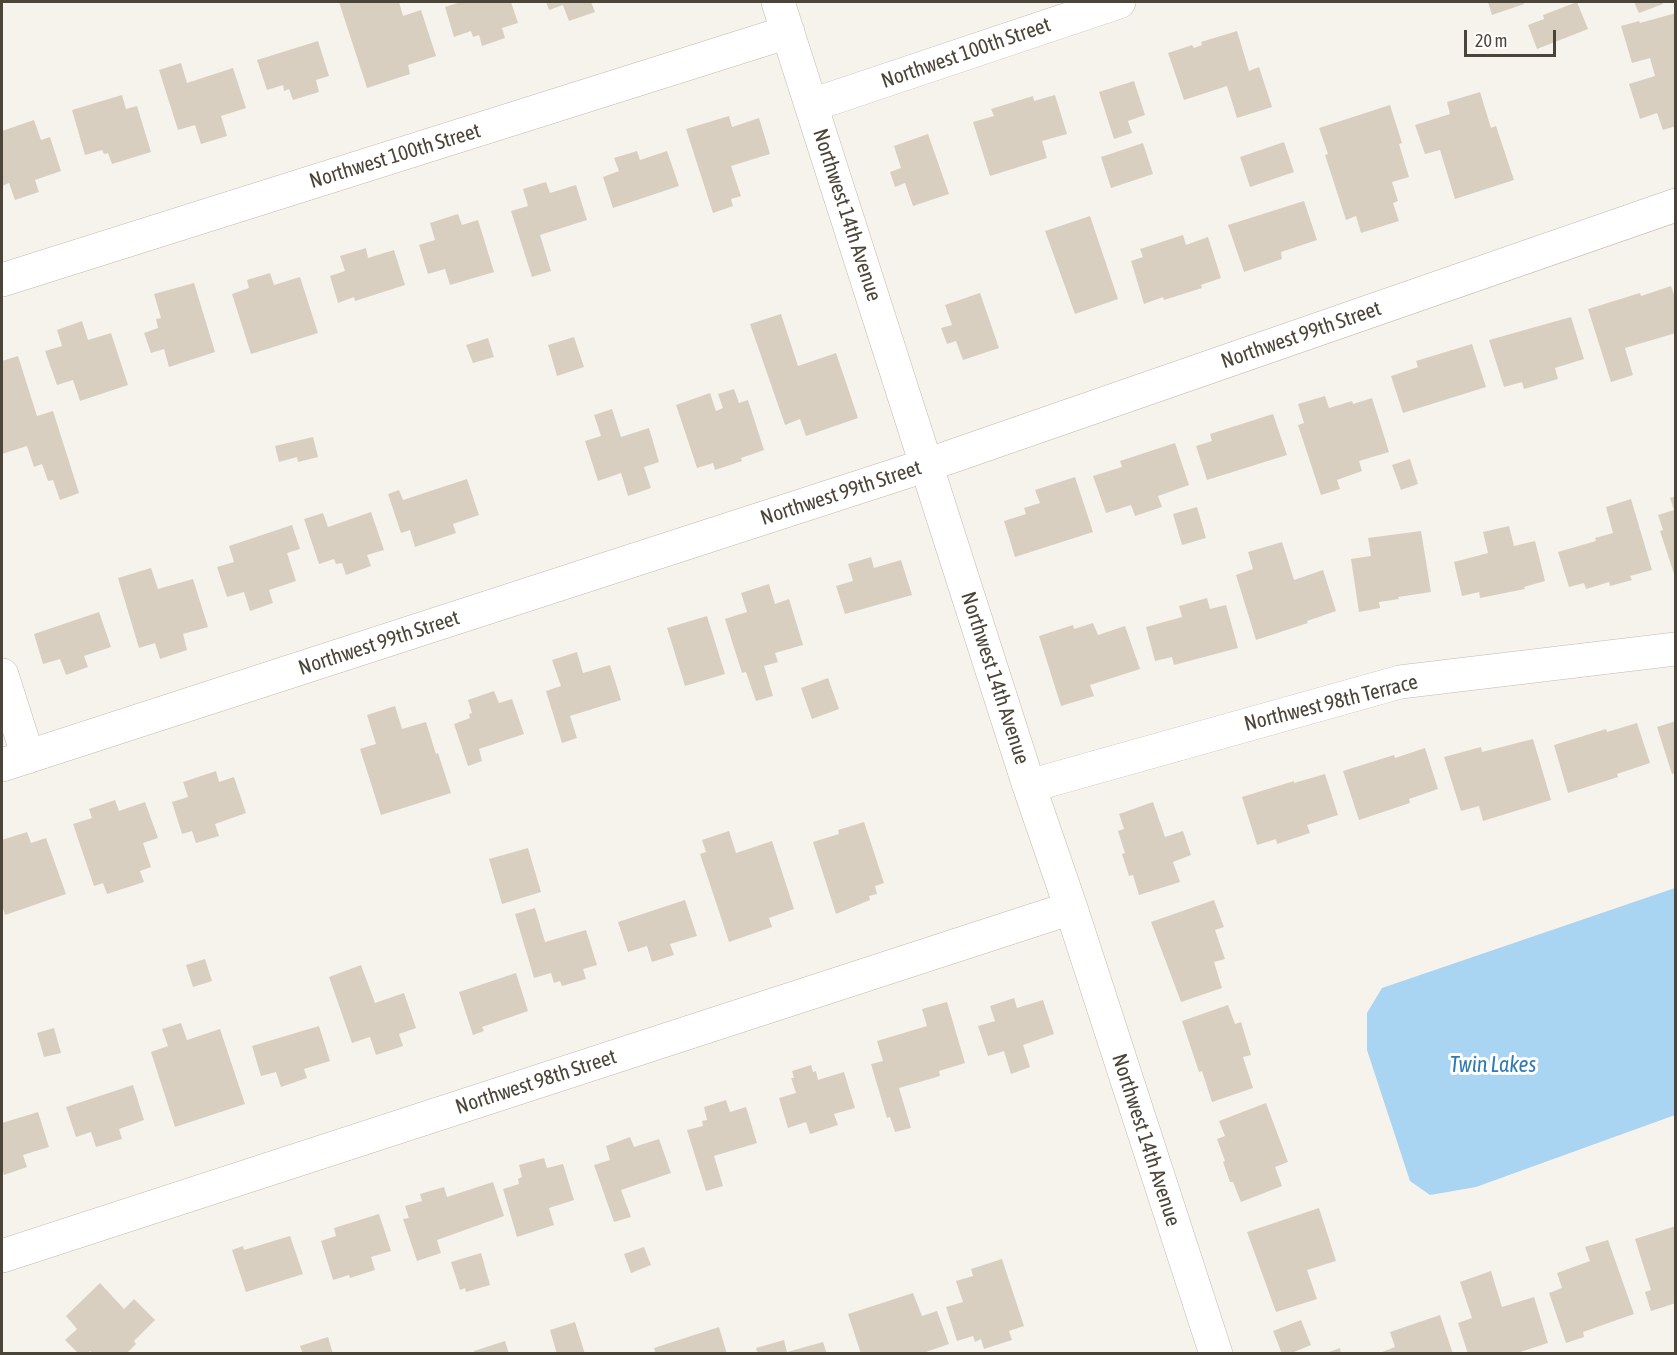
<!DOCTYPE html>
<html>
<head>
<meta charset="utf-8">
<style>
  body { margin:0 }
  #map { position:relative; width:1677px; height:1355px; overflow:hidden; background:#f6f3ec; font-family:"Asap Condensed",sans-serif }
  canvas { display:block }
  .frame { position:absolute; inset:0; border:3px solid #4b4439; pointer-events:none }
  .scale { position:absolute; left:1464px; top:30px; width:92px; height:27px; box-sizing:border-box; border:3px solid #4b4439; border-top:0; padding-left:8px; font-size:18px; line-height:21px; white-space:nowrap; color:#4b4439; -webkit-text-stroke:4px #fff; paint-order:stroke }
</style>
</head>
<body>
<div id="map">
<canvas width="1677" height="1355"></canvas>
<div class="frame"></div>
<div class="scale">20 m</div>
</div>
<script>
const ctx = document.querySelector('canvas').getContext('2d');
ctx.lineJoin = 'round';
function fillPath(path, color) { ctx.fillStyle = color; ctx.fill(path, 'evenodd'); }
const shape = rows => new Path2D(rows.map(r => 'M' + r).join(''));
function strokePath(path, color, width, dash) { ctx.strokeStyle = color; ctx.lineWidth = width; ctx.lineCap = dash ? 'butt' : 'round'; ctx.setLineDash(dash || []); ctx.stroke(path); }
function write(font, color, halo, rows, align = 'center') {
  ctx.font = font + ' "Asap Condensed",sans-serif'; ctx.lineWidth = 6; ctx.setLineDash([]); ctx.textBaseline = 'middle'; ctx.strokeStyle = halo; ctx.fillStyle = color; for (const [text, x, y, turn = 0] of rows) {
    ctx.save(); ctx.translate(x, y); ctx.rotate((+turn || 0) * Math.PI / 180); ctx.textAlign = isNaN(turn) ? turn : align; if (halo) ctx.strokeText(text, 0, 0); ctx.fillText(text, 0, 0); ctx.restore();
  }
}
const water = shape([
  [1675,888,1675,1115,1476,1187,1430,1195,1410,1181,1367,1050,1367,1013,1382,988]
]);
const building = shape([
  [339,2,399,2,403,16,421,10,436,56,408,65,410,74,367,88],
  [461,2,511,2,518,23,502,28,505,38,482,46,479,35,473,37,471,31,454,37,445,7],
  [546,2,591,2,595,12,569,21,563,5,549,10],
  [1488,2,1523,2,1524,4,1492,15],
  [1577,2,1588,29,1537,49,1528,25,1544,19,1543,15],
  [1634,2,1662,2,1663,4,1639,13],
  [1676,13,1676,126,1663,130,1657,113,1640,119,1629,84,1655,76,1650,58,1632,63,1621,26,1639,21,1640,23],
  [1237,31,1249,71,1259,67,1272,107,1237,118,1227,86,1184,100,1168,53,1192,45,1194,48,1202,45,1201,42],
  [318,41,329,76,316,80,319,92,293,100,289,89,284,91,283,85,267,90,257,60],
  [181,63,187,83,233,68,246,108,221,116,227,136,201,144,195,125,178,130,159,70],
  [1134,81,1145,115,1128,121,1132,133,1114,139,1099,92],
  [1480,92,1491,128,1496,126,1514,180,1455,199,1440,150,1425,154,1415,125,1450,114,1447,102],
  [122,95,126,109,137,106,151,152,112,164,108,153,104,154,102,150,85,155,72,110],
  [1055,95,1067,134,1042,141,1047,158,990,176,973,122,994,116,991,109,1033,96,1034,101],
  [1390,105,1402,143,1399,144,1409,177,1392,182,1398,201,1393,203,1399,221,1361,233,1356,216,1346,220,1325,155,1328,154,1319,128],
  [729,116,732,127,759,118,770,154,731,166,741,196,731,199,733,206,713,213,686,129],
  [34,120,41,140,50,137,61,171,35,180,39,192,15,200,9,183,2,186,2,131],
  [928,134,949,194,913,206,905,183,895,187,890,172,901,168,894,146],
  [1284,142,1294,172,1250,187,1240,157],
  [1143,143,1153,174,1111,188,1101,157],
  [637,151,640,160,667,151,679,186,613,208,603,177,619,171,614,158],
  [546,182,550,193,576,185,587,220,540,235,551,271,532,277,511,211,528,206,523,189],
  [1304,201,1317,240,1281,252,1282,259,1244,272,1228,225],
  [458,214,462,225,478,220,494,272,450,285,445,269,428,274,419,245,435,240,430,223],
  [1090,216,1118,299,1075,314,1045,231],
  [1183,235,1186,245,1208,237,1221,278,1201,285,1202,288,1164,300,1163,297,1144,304,1131,261,1143,257,1140,249],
  [366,248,368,258,394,250,405,285,355,301,354,297,338,303,330,276,345,271,340,256],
  [270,273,274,285,300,277,318,333,251,354,232,294,249,288,247,280],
  [194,283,215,352,169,367,164,349,151,353,144,333,158,328,156,319,161,318,154,294],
  [1671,286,1676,300,1676,333,1625,348,1633,375,1611,382,1588,309,1640,293,1641,296],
  [980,293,999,348,963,360,956,341,947,344,941,328,952,325,945,305],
  [781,314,798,366,836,353,858,418,806,436,800,419,785,425,750,324],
  [1571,317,1584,359,1555,368,1558,379,1524,389,1522,382,1504,387,1489,340],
  [82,321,88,340,111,333,128,385,80,401,73,380,57,385,45,351,62,346,57,330],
  [574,337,584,367,557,376,548,345],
  [488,338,494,357,473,363,466,345],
  [1472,344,1486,387,1403,413,1391,376,1418,367,1416,361],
  [18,356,37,416,53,411,79,493,60,500,53,480,48,481,42,464,34,467,27,446,2,454,2,361],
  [734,389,739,403,748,400,764,450,741,458,742,461,715,470,713,463,697,468,676,405,710,393,716,411,723,408,718,394],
  [1325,396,1329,408,1352,401,1353,404,1372,398,1389,452,1359,461,1362,471,1337,480,1340,489,1321,495,1298,425,1304,423,1298,404],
  [612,409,621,437,649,428,659,462,644,467,651,488,628,496,621,473,598,481,585,441,601,436,594,415],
  [1273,414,1287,455,1207,480,1196,446,1212,441,1210,434],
  [313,437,318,457,298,462,297,457,279,462,275,446],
  [1175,443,1189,485,1158,496,1162,507,1135,516,1131,505,1106,513,1093,476,1122,467,1120,461],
  [1410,459,1418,484,1401,490,1392,465],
  [1075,477,1093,532,1015,557,1004,521,1026,514,1024,508,1040,503,1035,490],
  [467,479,479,515,453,524,456,533,415,547,410,530,401,533,388,494,399,490,403,500],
  [1676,496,1676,577,1675,577,1660,531,1663,530,1658,515,1674,510,1670,498],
  [1631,499,1652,570,1630,576,1632,580,1610,586,1609,582,1586,589,1584,583,1569,587,1558,552,1596,541,1595,538,1613,533,1606,507],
  [1197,507,1206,538,1182,545,1173,514],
  [371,512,384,550,367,555,371,566,346,575,342,563,336,564,334,559,319,564,304,519,323,513,328,527],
  [292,525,300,549,287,553,296,581,269,590,273,603,250,611,244,592,227,597,217,567,234,562,229,546],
  [1509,526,1514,546,1535,541,1545,581,1524,587,1525,589,1480,598,1479,592,1462,596,1454,562,1488,553,1483,532],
  [1421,531,1431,592,1398,597,1399,599,1379,602,1380,608,1359,612,1351,559,1371,556,1368,538],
  [1282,542,1294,580,1323,570,1336,611,1307,621,1308,623,1256,640,1236,575,1253,569,1248,552],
  [871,557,874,568,901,560,912,595,845,614,836,586,853,581,848,564],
  [151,568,158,589,193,579,208,627,183,634,187,650,160,659,155,643,139,648,118,578],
  [769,584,775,604,789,599,803,645,775,653,778,662,764,666,773,696,756,701,746,672,742,673,725,619,747,612,741,593],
  [1207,598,1210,609,1226,605,1238,648,1174,665,1172,657,1155,661,1146,627,1182,617,1179,606],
  [99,612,111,647,84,656,88,667,66,675,60,659,43,664,34,634],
  [707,616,725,674,685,686,667,628],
  [1093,623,1098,635,1125,626,1140,669,1090,685,1094,696,1061,706,1039,636,1073,625,1074,629],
  [577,652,583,673,610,665,621,700,570,716,577,738,562,743,546,691,561,686,552,660],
  [828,678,839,709,812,719,801,688],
  [494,691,499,703,512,699,524,734,479,749,482,761,468,766,454,724,470,718,469,714,472,713,468,700],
  [395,706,402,729,426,722,436,754,438,753,451,793,381,815,360,749,376,744,367,715],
  [1676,721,1676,773,1672,774,1657,727],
  [1637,723,1650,763,1617,774,1618,777,1568,793,1554,745,1606,729,1607,732],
  [1533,739,1551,800,1483,821,1479,806,1461,811,1444,757,1481,747,1482,752],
  [1425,748,1438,789,1409,799,1410,803,1359,820,1343,771,1394,755,1395,758],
  [216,771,219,782,234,777,246,813,215,824,219,836,196,843,192,831,182,834,172,802,188,797,183,782],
  [1325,774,1338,815,1307,825,1310,833,1277,844,1276,839,1257,845,1242,797,1294,781,1294,783],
  [115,800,119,811,145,802,158,838,143,843,151,867,140,871,144,882,107,894,103,883,94,886,73,824,92,818,89,809],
  [1153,802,1165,837,1183,831,1191,855,1173,862,1180,882,1139,895,1133,875,1129,876,1122,854,1125,853,1118,831,1124,829,1119,814],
  [864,822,884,883,875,886,877,894,869,896,870,900,836,914,813,842,839,834,838,830],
  [729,831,736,853,772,841,794,909,769,918,772,927,729,942,700,854,706,852,702,840],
  [27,832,31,843,46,838,66,894,5,915,2,905,2,840],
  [528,848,541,892,502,904,489,859],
  [685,900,697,936,670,944,674,955,652,962,647,946,628,952,618,922],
  [1214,900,1224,927,1215,930,1225,959,1214,962,1222,988,1181,1002,1151,922],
  [535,908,545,942,586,930,597,965,583,969,586,979,562,986,560,981,554,983,551,973,534,978,515,914],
  [205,959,212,981,193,987,186,965],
  [361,965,375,1003,404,993,416,1028,399,1034,403,1046,376,1055,370,1037,352,1043,329,977],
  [516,973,528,1011,482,1027,484,1031,473,1035,459,992],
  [1014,998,1017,1008,1043,1000,1054,1034,1023,1045,1030,1067,1011,1074,1004,1051,988,1056,978,1026,995,1021,990,1006],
  [947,1002,965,1063,939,1071,940,1076,899,1088,911,1128,895,1132,890,1117,887,1118,871,1064,883,1061,877,1041,927,1026,922,1009],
  [1228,1005,1235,1024,1241,1022,1251,1055,1243,1057,1253,1088,1212,1102,1202,1071,1199,1072,1182,1021],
  [181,1023,187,1040,220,1029,245,1104,175,1127,151,1052,168,1046,162,1029],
  [319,1026,330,1061,304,1069,307,1078,281,1087,276,1072,261,1076,252,1046],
  [54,1028,61,1053,44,1057,37,1033],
  [811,1065,813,1072,816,1071,818,1080,844,1072,855,1108,834,1114,838,1125,810,1134,806,1122,788,1128,779,1098,796,1093,791,1078,794,1078,792,1071],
  [133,1085,144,1120,119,1129,122,1139,96,1147,91,1132,76,1137,66,1107],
  [726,1100,730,1112,746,1107,757,1143,714,1156,723,1186,706,1191,687,1130,703,1126,702,1121,707,1120,704,1107],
  [1266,1103,1288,1162,1275,1167,1282,1186,1241,1202,1233,1182,1230,1182,1223,1162,1225,1161,1217,1139,1225,1136,1219,1121],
  [38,1112,49,1147,23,1155,27,1167,4,1175,2,1167,2,1123],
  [630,1137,634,1147,659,1139,671,1173,621,1190,631,1217,614,1222,594,1165,610,1160,606,1146],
  [544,1158,547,1168,563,1164,574,1200,549,1208,554,1225,517,1237,503,1189,519,1184,518,1179,522,1177,519,1165],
  [493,1182,504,1216,437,1240,441,1253,417,1261,403,1219,409,1218,405,1206,422,1201,420,1194,444,1187,447,1197],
  [1319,1208,1336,1261,1307,1270,1317,1299,1276,1312,1247,1232],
  [379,1214,391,1251,371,1257,375,1270,350,1278,349,1275,333,1280,321,1241,336,1236,334,1228],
  [1676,1226,1676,1303,1651,1311,1645,1292,1651,1290,1635,1239],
  [290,1236,303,1274,246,1292,232,1250,243,1246,244,1250],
  [1608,1240,1634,1314,1583,1332,1584,1337,1566,1343,1549,1293,1562,1288,1557,1273,1590,1261,1585,1247],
  [644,1247,651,1265,631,1273,624,1254],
  [481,1253,490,1285,466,1292,465,1288,460,1290,451,1262],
  [1002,1259,1024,1326,1009,1331,1012,1340,984,1349,981,1339,975,1342,973,1336,957,1341,946,1307,963,1302,956,1281,973,1276,971,1269],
  [1491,1271,1502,1307,1534,1297,1548,1343,1514,1354,1468,1354,1458,1323,1472,1318,1460,1282],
  [100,1283,124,1309,134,1299,155,1320,134,1341,136,1344,126,1354,93,1354,90,1351,87,1354,79,1354,65,1340,77,1329,66,1316],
  [913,1293,922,1316,937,1311,949,1344,920,1354,861,1354,848,1314],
  [1440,1315,1453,1354,1377,1354,1395,1347,1390,1332],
  [1301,1320,1311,1345,1289,1354,1282,1354,1273,1331],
  [575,1322,585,1354,557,1354,550,1330],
  [719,1327,727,1354,656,1354,654,1348],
  [328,1337,333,1354,303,1354,300,1346],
  [784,1340,787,1352,823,1342,827,1354,758,1354,756,1348],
  [505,1341,509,1354,475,1354,474,1351],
  [1340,1348,1341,1354,1326,1354,1326,1353]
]);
const street = shape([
  [778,2,1029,786,1071,908,1216,1354],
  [812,105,1119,2],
  [2,280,788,32],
  [2,675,28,757],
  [2,765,927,465,1676,205],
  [1029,786,1400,682,1676,649],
  [2,1256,1071,908]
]);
const streetNames = [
  ["Northwest 100th Street",966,53,-19],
  ["Northwest 100th Street",395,156,-17],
  ["Northwest 14th Avenue",847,215,72],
  ["Northwest 99th Street",1301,335,-19],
  ["Northwest 99th Street",841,493,-18],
  ["Northwest 99th Street",379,643,-18],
  ["Northwest 14th Avenue",995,678,72],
  ["Northwest 98th Terrace",1331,703,-14],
  ["Northwest 98th Street",536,1082,-18],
  ["Northwest 14th Avenue",1146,1140,72]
];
const waterNames = [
  ["Twin Lakes",1493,1065]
];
fillPath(water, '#a9d4f2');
fillPath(building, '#d8cfc1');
strokePath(street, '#c2bbae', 34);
strokePath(street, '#fff', 33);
write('21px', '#4b4439', '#fff', streetNames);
write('italic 22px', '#2e7ab2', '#fff', waterNames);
</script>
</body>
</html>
